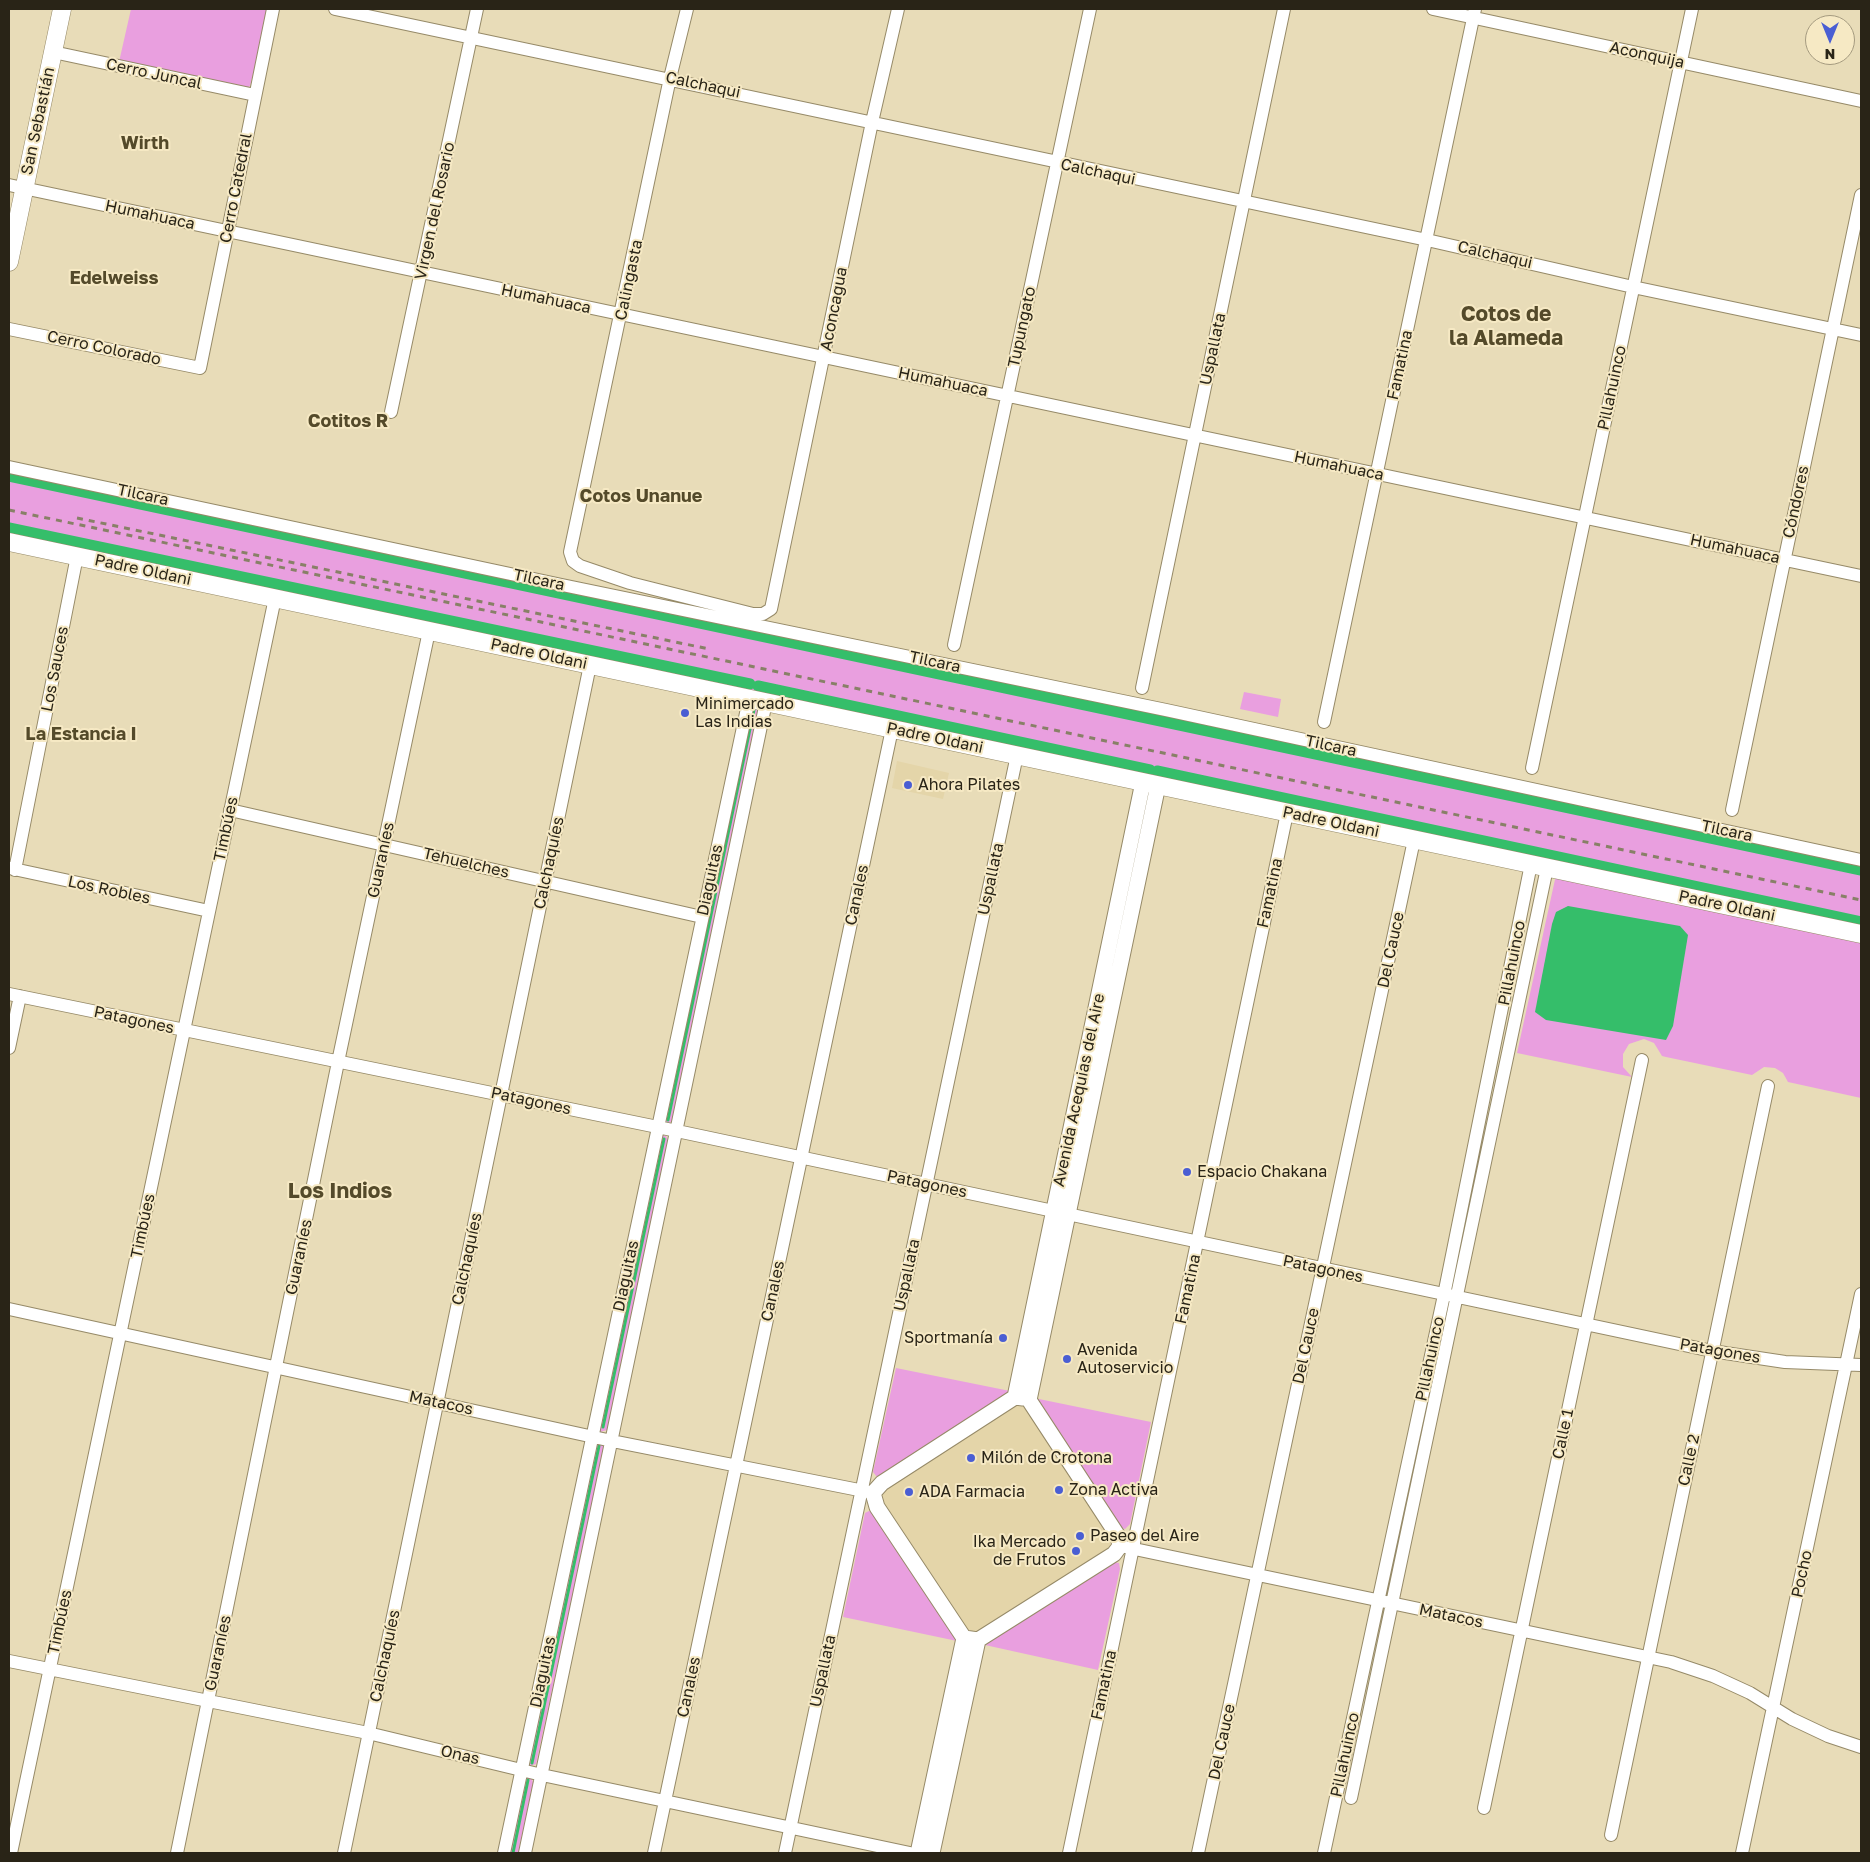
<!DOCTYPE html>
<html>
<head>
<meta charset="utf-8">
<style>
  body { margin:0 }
  #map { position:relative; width:1870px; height:1862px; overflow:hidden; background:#e8dcb8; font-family:"Golos Text",sans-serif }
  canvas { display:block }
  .frame { position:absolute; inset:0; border:10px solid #292417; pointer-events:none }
  .north { position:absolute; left:1805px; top:15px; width:50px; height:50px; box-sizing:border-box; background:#f6e9c4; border:1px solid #a49a7f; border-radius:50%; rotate:180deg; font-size:14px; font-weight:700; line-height:20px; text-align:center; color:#292417 }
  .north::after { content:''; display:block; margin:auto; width:18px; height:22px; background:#4a5ed3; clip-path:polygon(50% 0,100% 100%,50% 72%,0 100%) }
</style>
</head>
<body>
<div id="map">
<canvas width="1870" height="1862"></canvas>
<div class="frame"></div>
<div class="north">N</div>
</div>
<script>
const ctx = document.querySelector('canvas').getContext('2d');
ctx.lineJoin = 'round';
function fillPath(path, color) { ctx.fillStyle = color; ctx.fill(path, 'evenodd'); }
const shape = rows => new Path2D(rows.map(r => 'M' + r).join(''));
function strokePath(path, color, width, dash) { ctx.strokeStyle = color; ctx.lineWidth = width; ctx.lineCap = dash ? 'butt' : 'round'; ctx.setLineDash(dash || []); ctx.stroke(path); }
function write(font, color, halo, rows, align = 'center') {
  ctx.font = font + ' "Golos Text",sans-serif'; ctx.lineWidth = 4; ctx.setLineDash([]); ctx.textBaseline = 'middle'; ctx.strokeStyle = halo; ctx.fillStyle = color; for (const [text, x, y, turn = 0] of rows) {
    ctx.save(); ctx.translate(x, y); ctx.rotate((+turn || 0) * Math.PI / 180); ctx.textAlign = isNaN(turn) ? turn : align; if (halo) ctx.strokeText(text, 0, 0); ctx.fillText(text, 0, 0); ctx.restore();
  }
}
const built = shape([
  [897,761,949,773,943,799,892,788],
  [1013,1405,1026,1407,1111,1537,1110,1547,1108,1551,993,1626,971,1635,880,1503,882,1490]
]);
const green = shape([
  [131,9,269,9,250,86,247,88,119,62],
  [9,467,1861,860,1861,934,9,542],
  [1244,692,1281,699,1278,717,1240,709],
  [750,708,758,708,672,1121,668,1124,663,1122],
  [1556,875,1861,940,1861,1098,1788,1082,1783,1073,1775,1068,1764,1067,1752,1075,1666,1057,1662,1056,1654,1043,1644,1039,1629,1044,1623,1054,1623,1067,1632,1077,1517,1053],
  [662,1135,666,1136,668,1141,607,1430,600,1432,598,1430],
  [896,1368,1010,1391,883,1477,877,1477,873,1472],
  [1034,1398,1151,1422,1130,1524,1125,1529,1119,1527],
  [595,1443,603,1444,604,1448,536,1764,530,1766,527,1764],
  [869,1511,874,1512,957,1641,843,1617,865,1513],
  [1113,1562,1119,1563,1120,1569,1098,1670,985,1645],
  [527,1777,532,1779,533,1783,518,1853,507,1853]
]);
const water = shape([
  [1568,906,1680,926,1688,935,1673,1026,1666,1040,1546,1020,1535,1012,1552,924,1556,912]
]);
const stream = shape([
  [668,1120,754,710],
  [603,1427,664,1139],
  [532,1763,599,1446],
  [513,1853,528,1780]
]);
const canal = shape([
  [9,476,1861,870],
  [9,528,750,684],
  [758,686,1150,770],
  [1157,771,1861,922]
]);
const minor = shape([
  [335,9,1427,240,1633,287,1861,335],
  [687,9,670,78,570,552,573,561,580,566,630,583,753,614,763,614,771,609,872,122,898,9],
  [1433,9,1861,101],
  [53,52,255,95],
  [9,185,1861,576],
  [9,329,200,368,273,9],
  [391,412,477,9],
  [9,467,562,585,1166,710,1861,860],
  [954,645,1090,9],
  [1142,688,1284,9],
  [1324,722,1475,9],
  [1532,768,1692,9],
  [230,810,702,917],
  [1732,810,1861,195],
  [9,868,209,911],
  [15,870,77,556],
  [9,994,677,1131,1712,1351,1785,1362,1861,1365],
  [9,1048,20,996],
  [9,1309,612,1441,869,1492],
  [1125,1547,1671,1662,1713,1676,1750,1693,1792,1719,1828,1736,1861,1747],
  [9,1661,368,1733,542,1775,910,1853],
  [1351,1798,1547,868],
  [1484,1808,1642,1060],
  [1611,1835,1768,1086],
  [11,1853,275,598],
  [177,1853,338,1062,429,631],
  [344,1853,590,665],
  [504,1853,749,699],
  [525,1853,766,702],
  [654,1853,892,729],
  [785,1853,1017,755],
  [1069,1853,1287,813],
  [1198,1853,1414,840],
  [1324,1853,1444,1295,1531,864],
  [1742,1853,1861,1294]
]);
const tertiary = shape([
  [1015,1397,1143,782],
  [964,1638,978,1640,1114,1554,1120,1546,1118,1536,1029,1400,1158,785],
  [918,1853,964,1638,877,1507,873,1493,882,1483,1015,1397,1023,1398],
  [932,1853,978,1640]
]);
const secondary = shape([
  [9,262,62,9],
  [9,542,1861,934]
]);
const rail = shape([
  [9,510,1861,900],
  [77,518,709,649]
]);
const markers = [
  [685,713,5,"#4a5ed3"],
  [908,785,5,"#4a5ed3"],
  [1187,1172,5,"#4a5ed3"],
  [1003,1338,5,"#4a5ed3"],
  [1067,1359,5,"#4a5ed3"],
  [971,1458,5,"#4a5ed3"],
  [1059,1490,5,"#4a5ed3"],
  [909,1492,5,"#4a5ed3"],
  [1080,1536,5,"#4a5ed3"],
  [1076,1551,5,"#4a5ed3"]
];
const streetNames = [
  ["Aconquija",1647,55,12],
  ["Cerro Juncal",154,74,12],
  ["Calchaqui",703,85,12],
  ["San Sebastián",38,121,-78],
  ["Calchaqui",1098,172,12],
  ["Cerro Catedral",236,188,-79],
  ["Virgen del Rosario",435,211,-78],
  ["Humahuaca",150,215,12],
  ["Calchaqui",1495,255,13],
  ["Calingasta",629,280,-78],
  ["Humahuaca",546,299,12],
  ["Aconcagua",834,309,-79],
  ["Tupungato",1022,327,-78],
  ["Cerro Colorado",104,348,12],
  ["Uspallata",1213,349,-78],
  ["Famatina",1400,365,-78],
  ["Humahuaca",943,382,12],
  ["Pillahuinco",1612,388,-78],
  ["Humahuaca",1339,466,12],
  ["Tilcara",143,495,12],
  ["Cóndores",1796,502,-78],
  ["Humahuaca",1735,549,12],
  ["Padre Oldani",143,570,12],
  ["Tilcara",539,580,12],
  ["Padre Oldani",539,654,12],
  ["Tilcara",935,662,12],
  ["Los Sauces",55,669,-79],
  ["Padre Oldani",935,738,12],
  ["Tilcara",1331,746,12],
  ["Padre Oldani",1331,822,12],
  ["Timbúes",226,829,-78],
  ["Tilcara",1727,831,12],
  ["Guaraníes",381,860,-78],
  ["Tehuelches",466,863,13],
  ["Calchaquíes",549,863,-78],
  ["Uspallata",991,879,-78],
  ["Diaguitas",710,880,-78],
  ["Los Robles",109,890,12],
  ["Famatina",1270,893,-78],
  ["Canales",857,895,-78],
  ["Padre Oldani",1727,906,12],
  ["Del Cauce",1391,950,-78],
  ["Pillahuinco",1512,963,-79],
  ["Patagones",134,1020,12],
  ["Avenida Acequias del Aire",1079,1090,-78],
  ["Patagones",531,1101,12],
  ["Patagones",927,1184,12],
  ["Timbúes",143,1226,-78],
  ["Guaraníes",299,1257,-78],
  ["Calchaquíes",467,1259,-78],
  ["Patagones",1323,1269,12],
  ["Uspallata",907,1275,-78],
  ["Diaguitas",626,1276,-78],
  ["Famatina",1188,1289,-78],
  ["Canales",773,1291,-78],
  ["Del Cauce",1306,1346,-78],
  ["Patagones",1720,1351,10],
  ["Pillahuinco",1430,1359,-78],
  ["Matacos",441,1403,12],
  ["Calle 1",1563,1434,-78],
  ["Calle 2",1689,1460,-78],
  ["Pocho",1802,1574,-78],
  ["Matacos",1451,1616,12],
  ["Timbúes",60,1622,-78],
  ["Guaraníes",218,1653,-78],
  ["Calchaquíes",385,1656,-78],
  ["Uspallata",823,1671,-78],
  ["Diaguitas",543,1672,-78],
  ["Famatina",1104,1685,-78],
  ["Canales",689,1687,-78],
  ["Del Cauce",1222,1742,-78],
  ["Onas",460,1755,13],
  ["Pillahuinco",1345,1755,-78]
];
const poiNames = [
  ["Minimercado",695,704],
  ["Las Indias",695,722],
  ["Ahora Pilates",918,785],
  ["Espacio Chakana",1197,1172],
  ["Sportmanía",993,1338,"right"],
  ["Avenida",1077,1350],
  ["Autoservicio",1077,1368],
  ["Milón de Crotona",981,1458],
  ["Zona Activa",1069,1490],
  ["ADA Farmacia",919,1492],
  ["Paseo del Aire",1090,1536],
  ["Ika Mercado",1066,1542,"right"],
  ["de Frutos",1066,1560,"right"]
];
const neighbourhoodNames = [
  ["Wirth",145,143],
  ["Edelweiss",114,278],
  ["Cotitos R",348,421],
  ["Cotos Unanue",641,496],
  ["La Estancia I",81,734]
];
const districtNames = [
  ["Cotos de",1506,314],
  ["la Alameda",1506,338],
  ["Los Indios",340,1191]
];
fillPath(built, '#e4d5a9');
fillPath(green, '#e99fdf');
fillPath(water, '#35be6a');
strokePath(stream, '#35be6a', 3);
strokePath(canal, '#35be6a', 11);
strokePath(minor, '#968a68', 14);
strokePath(tertiary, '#968a68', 17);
strokePath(secondary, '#968a68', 19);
strokePath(minor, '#fff', 12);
strokePath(tertiary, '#fff', 15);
strokePath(secondary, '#fff', 18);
strokePath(rail, '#888067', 3, [6, 6]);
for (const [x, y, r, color] of markers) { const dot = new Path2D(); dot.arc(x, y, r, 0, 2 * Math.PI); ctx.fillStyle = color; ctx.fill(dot); strokePath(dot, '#f6e9c4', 2); }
write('16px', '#292417', '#f6e9c4', streetNames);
write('16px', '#292417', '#f6e9c4', poiNames, 'left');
write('bold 18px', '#544a2a', '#f6e9c4', neighbourhoodNames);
write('bold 21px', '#544a2a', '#f6e9c4', districtNames);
</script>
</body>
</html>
